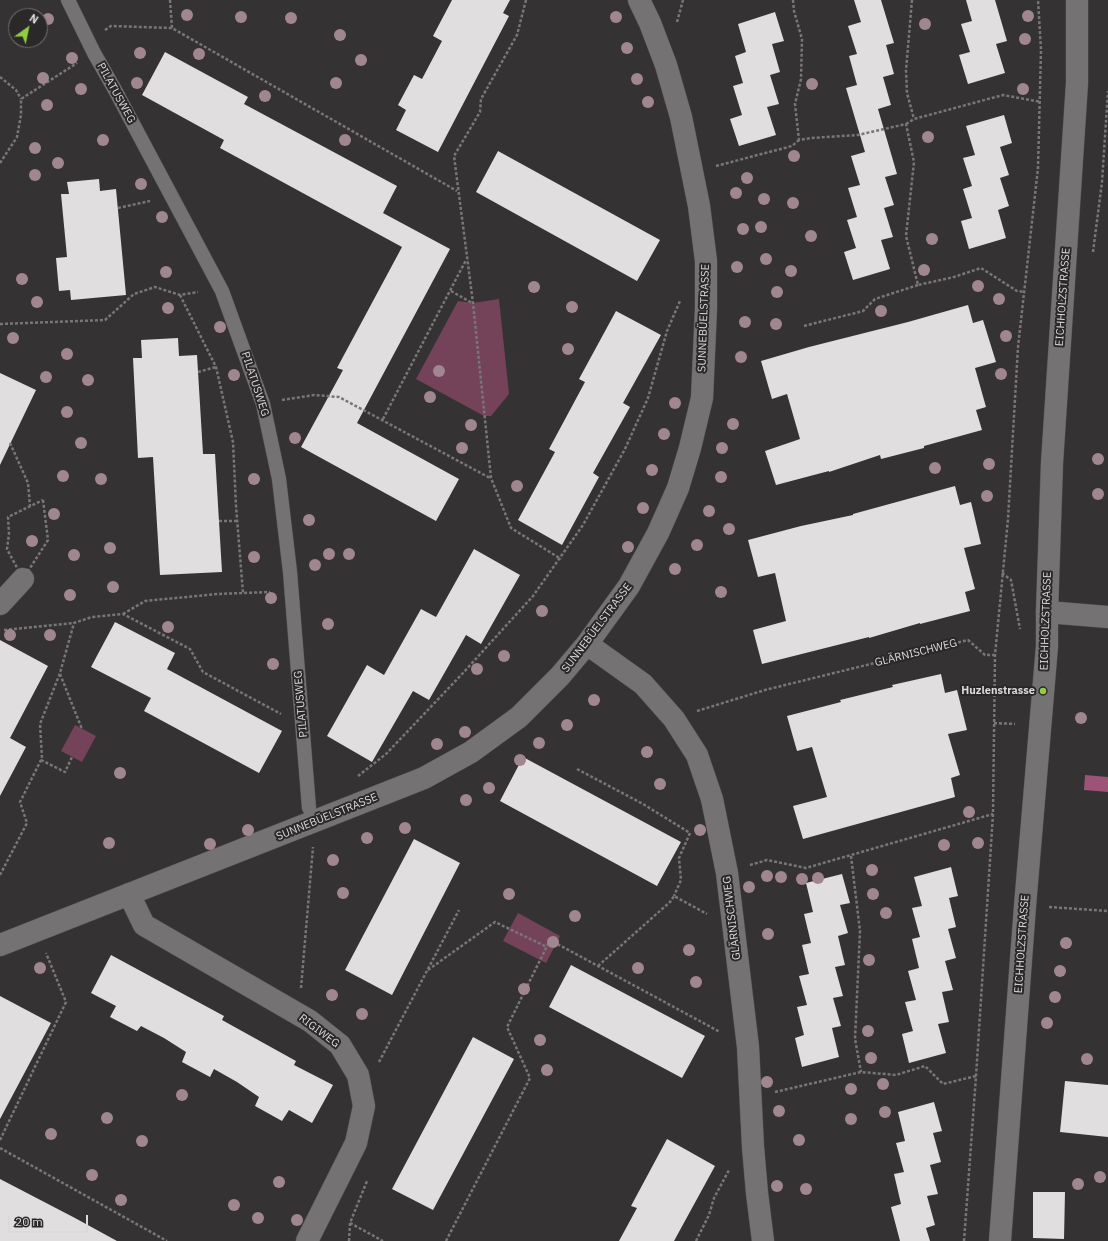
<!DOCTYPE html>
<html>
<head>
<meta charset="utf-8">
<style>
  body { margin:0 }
  #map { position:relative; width:1108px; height:1241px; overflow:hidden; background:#353233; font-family:"IBM Plex Sans",sans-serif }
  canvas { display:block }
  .north { position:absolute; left:8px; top:8px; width:40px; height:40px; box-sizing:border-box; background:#2b2829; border:1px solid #716f70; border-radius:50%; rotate:33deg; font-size:11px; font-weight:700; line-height:16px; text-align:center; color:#dbd9da }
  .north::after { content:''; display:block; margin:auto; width:14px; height:18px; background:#8fcd41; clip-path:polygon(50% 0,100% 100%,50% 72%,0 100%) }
  .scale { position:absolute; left:8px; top:1215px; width:80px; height:18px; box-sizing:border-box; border:2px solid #dbd9da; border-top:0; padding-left:5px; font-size:12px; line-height:14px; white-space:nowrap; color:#dbd9da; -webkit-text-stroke:3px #2b2829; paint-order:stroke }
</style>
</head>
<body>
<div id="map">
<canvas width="1108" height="1241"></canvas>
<div class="north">N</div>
<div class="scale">20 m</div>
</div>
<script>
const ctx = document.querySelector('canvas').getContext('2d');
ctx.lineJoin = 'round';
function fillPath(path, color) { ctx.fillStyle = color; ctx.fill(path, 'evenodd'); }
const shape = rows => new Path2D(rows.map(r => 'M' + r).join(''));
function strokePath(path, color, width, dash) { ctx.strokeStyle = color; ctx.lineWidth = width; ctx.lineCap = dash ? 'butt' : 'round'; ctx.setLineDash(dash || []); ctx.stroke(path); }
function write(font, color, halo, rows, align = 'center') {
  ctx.font = font + ' "IBM Plex Sans",sans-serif'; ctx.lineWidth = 4; ctx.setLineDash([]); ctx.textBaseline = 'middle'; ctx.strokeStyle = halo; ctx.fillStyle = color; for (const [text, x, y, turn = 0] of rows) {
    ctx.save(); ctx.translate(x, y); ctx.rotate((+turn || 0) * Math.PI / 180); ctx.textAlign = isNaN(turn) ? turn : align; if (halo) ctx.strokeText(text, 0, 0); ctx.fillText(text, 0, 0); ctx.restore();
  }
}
const green = shape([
  [499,299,509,394,491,416,484,416,416,379,458,301,473,303],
  [75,725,96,736,82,762,61,751],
  [518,913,560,936,546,963,503,941]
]);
const water = shape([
  [1085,775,1108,777,1108,792,1084,790]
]);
const building = shape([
  [452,0,510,0,503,13,509,16,438,152,396,130,406,110,398,105,414,75,422,79,442,41,433,36],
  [854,0,881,0,894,43,886,45,894,74,883,77,891,105,878,109,897,174,885,177,894,205,884,208,893,237,881,240,890,269,853,280,844,252,856,248,847,220,857,217,848,188,860,185,851,156,865,152,846,88,857,85,849,56,857,54,848,26,861,22],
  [966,0,995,0,1007,41,996,44,1005,73,968,84,959,55,970,52,961,24,972,21],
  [775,12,784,41,772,44,780,72,770,75,779,104,767,107,776,135,739,146,730,119,742,115,733,86,743,83,735,56,746,52,738,24],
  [165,52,248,97,244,104,397,186,383,213,450,249,357,423,459,479,436,521,301,447,343,370,337,368,402,247,220,148,224,140,142,95],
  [1004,115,1012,143,1000,147,1009,175,1000,178,1009,206,998,210,1006,238,969,249,961,221,972,218,963,189,972,186,963,158,975,155,966,126],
  [498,151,660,240,637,281,476,192],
  [99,179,100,191,116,189,126,295,71,300,70,290,59,291,56,258,67,257,61,194,69,194,67,182],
  [968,305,973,323,983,320,996,362,975,368,986,407,976,410,982,430,924,446,924,448,881,459,880,455,829,472,829,471,776,485,765,451,800,439,787,394,772,399,761,361,809,347,908,322],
  [616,311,661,335,623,403,630,407,593,473,599,477,562,545,518,520,555,452,549,449,585,382,579,379],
  [178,338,179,356,197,355,203,454,215,454,222,572,160,575,153,457,138,458,133,358,142,358,141,340],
  [0,373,36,390,0,465],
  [955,486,960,505,971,502,981,544,964,548,975,589,965,592,970,611,920,624,920,623,869,638,869,637,762,664,753,630,786,621,775,573,758,577,748,540,801,526,853,515,853,514],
  [474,549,520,575,481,644,466,635,429,700,413,691,372,762,327,736,367,665,384,675,421,609,436,617],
  [115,622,175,653,167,669,282,731,259,773,144,711,151,698,91,667],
  [0,640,48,666,10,738,26,747,0,796],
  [941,674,945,693,957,690,967,730,948,734,960,775,951,778,955,797,803,839,793,806,827,797,812,747,797,751,787,716,841,702,840,700,893,687,892,685],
  [523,757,681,842,657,886,500,801],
  [414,839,460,863,392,995,345,970],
  [951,867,958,896,949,898,956,927,948,929,956,958,945,961,953,990,942,992,949,1022,938,1024,946,1053,909,1063,902,1034,913,1031,905,1002,916,1000,908,971,919,968,912,939,920,937,912,908,922,906,914,877],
  [842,874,850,903,840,905,848,933,838,936,845,965,835,967,843,996,833,998,841,1026,832,1028,839,1057,802,1067,795,1038,804,1035,797,1007,807,1005,799,976,809,974,802,945,811,943,804,914,813,912,806,883],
  [111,955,224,1016,222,1020,296,1061,294,1065,333,1085,312,1123,289,1110,282,1121,255,1106,259,1097,237,1082,214,1069,210,1077,182,1062,186,1052,164,1038,141,1026,137,1031,110,1017,116,1006,91,993],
  [571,965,705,1036,682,1078,549,1007],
  [0,996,51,1023,0,1119],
  [473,1037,514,1059,433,1210,392,1189],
  [1065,1081,1108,1085,1108,1137,1060,1132],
  [934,1102,942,1131,933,1133,941,1162,930,1165,938,1194,927,1196,935,1225,926,1228,930,1241,900,1241,891,1207,901,1204,894,1174,904,1172,896,1143,905,1141,898,1112],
  [667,1139,715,1166,674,1241,619,1241,637,1208,631,1206],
  [0,1179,75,1218,117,1241,0,1241],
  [1033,1192,1065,1192,1064,1239,1033,1238]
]);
const path = shape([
  [170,0,172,28],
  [526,0,517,35,481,99,480,112,454,156,473,303,491,478,511,528,561,559],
  [793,0,794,11,802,39,801,79,795,104,799,140,811,138,858,135,906,124,914,162,906,236,918,285,954,277,981,268,1017,291,1025,292],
  [912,0,906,70,907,93,914,119],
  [677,22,683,0],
  [105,30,111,26,172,28,457,191],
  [0,77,16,90,21,99],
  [906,124,914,119,1003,95,1041,102],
  [0,163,17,137,21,115,21,99,77,63],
  [716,166,792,146,799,140],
  [118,208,150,201],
  [1093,252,1102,182,1108,91],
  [451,291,472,303],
  [180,295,216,367,233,442,236,506,243,593],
  [0,324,105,320,134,294,155,287,180,295,198,292],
  [804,326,863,311,875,299,918,285],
  [198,372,216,367],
  [282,400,314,395,339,397,490,478],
  [383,419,466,260],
  [10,443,28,483,30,506],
  [43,500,48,540,23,579,7,549,9,534,8,517,43,500],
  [219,521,237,521],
  [1002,573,1011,580,1020,629],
  [123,614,145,601,217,594,270,592],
  [4,630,74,623],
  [60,674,82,729],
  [697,711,765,690,968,640,985,655,995,655],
  [994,723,1015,724],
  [41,760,65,772,72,757],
  [577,769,643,804,690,833,679,858,681,880,674,896],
  [358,776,386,754,463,673,533,596,583,525,625,449,648,398,667,331,680,301],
  [851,856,860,931,855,1039,861,1072],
  [750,865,767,860,806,868,993,814],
  [0,875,27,823,20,802,42,758,40,724,60,673,74,623,92,617,123,614,190,649,203,672,281,714],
  [1049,907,1108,911],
  [598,966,670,902,674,896,707,914],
  [428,970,495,922,547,947],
  [301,988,313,847],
  [379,1062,459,910],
  [775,1092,861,1072,896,1075,925,1066,943,1084,976,1076],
  [0,1140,66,1002,46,953],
  [0,1148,167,1241],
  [350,1223,383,1241],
  [349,1241,350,1223,367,1181],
  [446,1241,530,1078,507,1027,550,940,720,1032],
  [696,1241,709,1215,714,1198,729,1170],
  [964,1241,976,1076,993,814,995,655,1008,519,1018,347,1038,168,1041,50,1038,0]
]);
const lane = shape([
  [68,0,94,53,115,90,222,291,263,404,279,479,290,572,309,808]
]);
const street = shape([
  [0,604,23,579],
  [1047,612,1108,617],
  [587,644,643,684,674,719,697,755,712,799,727,873,748,1047,753,1147,757,1193,763,1241],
  [129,894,144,925,310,1021,340,1045,358,1075,364,1106,356,1143,307,1241],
  [0,945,424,778,471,752,519,717,560,676,587,644,629,586,658,533,678,488,690,448,702,398,706,308,706,261,699,206,681,117,666,65,650,23,639,0]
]);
const secondary = shape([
  [1000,1241,1025,906,1047,646,1047,612,1052,463,1077,83,1077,0]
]);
const trees = [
  [187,15],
  [1028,16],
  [241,17],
  [616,17],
  [291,18],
  [48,19],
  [925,24],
  [340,35],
  [1025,39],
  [627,48],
  [140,53],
  [199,54],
  [72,58],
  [361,60],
  [43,78],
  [637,79],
  [137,83],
  [336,83],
  [812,84],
  [81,89],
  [1023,89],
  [265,96],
  [648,102],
  [47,105],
  [928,137],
  [103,140],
  [345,140],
  [35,148],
  [794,156],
  [58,163],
  [35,175],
  [747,178],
  [141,184],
  [736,193],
  [764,199],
  [793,203],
  [162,217],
  [761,227],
  [743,229],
  [811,236],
  [932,239],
  [766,259],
  [737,267],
  [924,270],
  [791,271],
  [166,272],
  [22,279],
  [978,286],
  [534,287],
  [777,292],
  [999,299],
  [37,302],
  [572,307],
  [168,308],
  [881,311],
  [745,322],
  [776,324],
  [220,327],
  [1006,336],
  [13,338],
  [568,349],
  [67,354],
  [741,357],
  [439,371],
  [1001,374],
  [234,375],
  [46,377],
  [88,380],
  [430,397],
  [675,403],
  [67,412],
  [733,424],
  [471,425],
  [664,434],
  [295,438],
  [81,443],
  [462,448],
  [722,448],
  [1098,459],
  [989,464],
  [935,468],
  [652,470],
  [63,476],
  [721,477],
  [101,479],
  [254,479],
  [517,486],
  [1098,494],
  [987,496],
  [643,508],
  [709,511],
  [54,514],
  [309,520],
  [729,529],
  [32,541],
  [697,545],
  [628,547],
  [110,548],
  [329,554],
  [349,554],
  [74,555],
  [254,557],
  [315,565],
  [675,569],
  [113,587],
  [721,592],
  [70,595],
  [271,598],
  [542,611],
  [328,624],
  [168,627],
  [10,635],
  [50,635],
  [504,656],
  [273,664],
  [477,669],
  [594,700],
  [1081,718],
  [567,725],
  [465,732],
  [539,743],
  [437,744],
  [647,752],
  [520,760],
  [120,773],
  [660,784],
  [489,788],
  [466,800],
  [969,812],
  [405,828],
  [248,830],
  [700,830],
  [367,838],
  [109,843],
  [978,843],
  [210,844],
  [944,845],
  [333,860],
  [872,870],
  [767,876],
  [781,877],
  [818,878],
  [802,879],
  [749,887],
  [343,893],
  [509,894],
  [873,894],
  [886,913],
  [575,916],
  [768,934],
  [553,942],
  [1066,943],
  [689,950],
  [869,960],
  [40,968],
  [638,968],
  [1060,971],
  [696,982],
  [524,989],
  [332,995],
  [1055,997],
  [362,1014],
  [1047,1023],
  [868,1031],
  [540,1040],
  [871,1058],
  [1087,1059],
  [547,1070],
  [767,1082],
  [883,1084],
  [851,1089],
  [182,1095],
  [779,1111],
  [885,1112],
  [107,1118],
  [851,1119],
  [51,1134],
  [799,1140],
  [142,1141],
  [92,1175],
  [1100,1177],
  [279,1182],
  [1078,1184],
  [777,1186],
  [806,1189],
  [121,1200],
  [234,1205],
  [258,1218],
  [297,1220]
];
const markers = [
  [1043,691,4,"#8fcd41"]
];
const streetNames = [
  ["PILATUSWEG",116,93,61],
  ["EICHHOLZSTRASSE",1063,297,-86],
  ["SUNNEBÜELSTRASSE",704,318,-88],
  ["PILATUSWEG",255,384,72],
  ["EICHHOLZSTRASSE",1046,621,-88],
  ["SUNNEBÜELSTRASSE",597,628,-53],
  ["GLÄRNISCHWEG",916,653,-14],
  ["PILATUSWEG",301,704,-95],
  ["SUNNEBÜELSTRASSE",327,817,-22],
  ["GLÄRNISCHWEG",732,918,-97],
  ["EICHHOLZSTRASSE",1022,944,-86],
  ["RIGIWEG",319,1031,37]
];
const poiNames = [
  ["Huzlenstrasse",1035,691]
];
fillPath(green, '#744359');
fillPath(water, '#9d5376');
fillPath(building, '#e1dedf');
strokePath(lane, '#514f50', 15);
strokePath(street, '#514f50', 23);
strokePath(secondary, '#514f50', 23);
strokePath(path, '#797677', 2.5, [3, 2]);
strokePath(lane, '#757273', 14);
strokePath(street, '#757273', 22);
strokePath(secondary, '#757273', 22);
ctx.fillStyle = '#9f8690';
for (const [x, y] of trees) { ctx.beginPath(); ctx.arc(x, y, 6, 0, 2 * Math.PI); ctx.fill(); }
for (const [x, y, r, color] of markers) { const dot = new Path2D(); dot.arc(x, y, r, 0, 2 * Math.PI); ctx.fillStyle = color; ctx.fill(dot); strokePath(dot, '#2b2829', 1.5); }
write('11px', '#dbd9da', '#2b2829', streetNames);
write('bold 11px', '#dbd9da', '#2b2829', poiNames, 'right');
</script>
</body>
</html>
